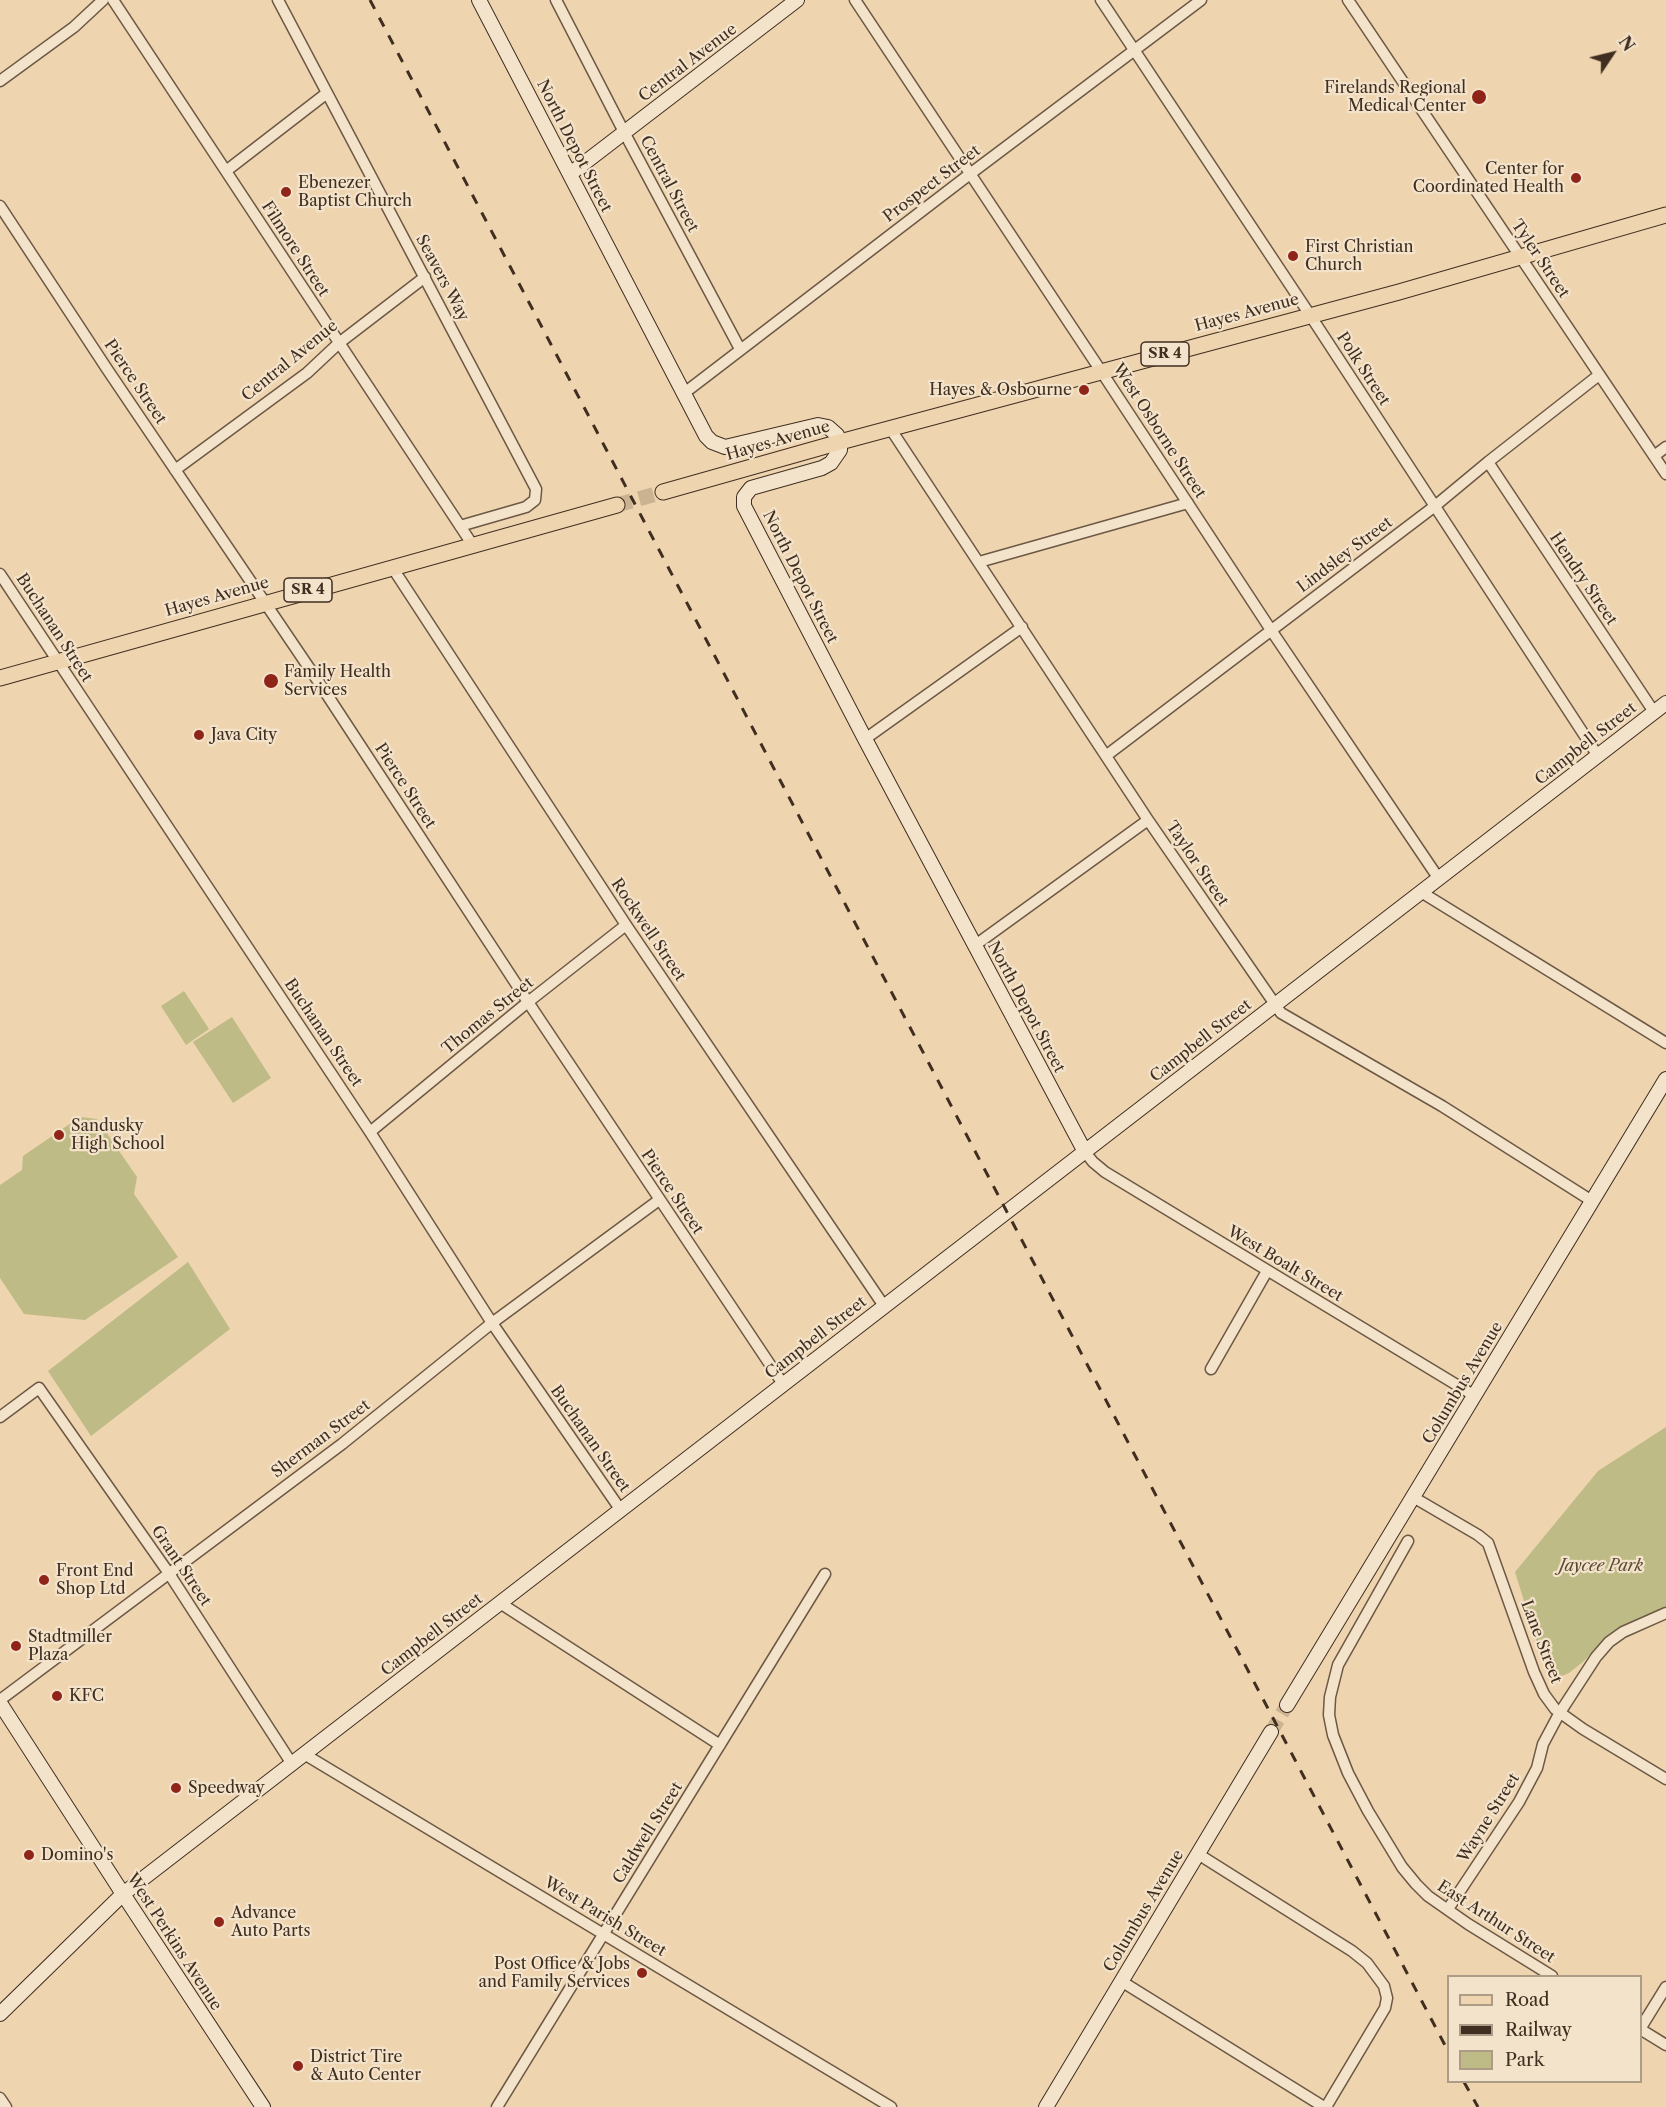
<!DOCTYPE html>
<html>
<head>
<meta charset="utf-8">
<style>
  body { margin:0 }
  #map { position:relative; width:1666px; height:2107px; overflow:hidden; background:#eed4af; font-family:"Libre Caslon Text",serif }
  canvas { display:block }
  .legend { position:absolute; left:1447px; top:1975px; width:195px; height:108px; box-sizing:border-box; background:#f4e3cb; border:2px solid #ac9b87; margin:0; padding:8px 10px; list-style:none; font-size:18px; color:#402e20 }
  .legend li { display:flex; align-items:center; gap:12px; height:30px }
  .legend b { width:30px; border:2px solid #ac9b87 }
  .north { position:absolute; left:1582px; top:24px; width:60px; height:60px; -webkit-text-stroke:4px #f4e3cb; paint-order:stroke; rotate:55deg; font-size:16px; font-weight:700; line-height:24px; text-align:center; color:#402e20 }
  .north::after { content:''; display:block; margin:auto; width:21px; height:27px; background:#402e20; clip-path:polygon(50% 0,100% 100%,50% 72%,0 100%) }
</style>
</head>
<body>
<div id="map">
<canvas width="1666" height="2107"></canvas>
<ul class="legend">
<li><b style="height:8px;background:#eed4af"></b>Road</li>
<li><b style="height:8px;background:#402e20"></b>Railway</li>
<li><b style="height:16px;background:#bfbb86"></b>Park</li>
</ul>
<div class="north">N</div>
</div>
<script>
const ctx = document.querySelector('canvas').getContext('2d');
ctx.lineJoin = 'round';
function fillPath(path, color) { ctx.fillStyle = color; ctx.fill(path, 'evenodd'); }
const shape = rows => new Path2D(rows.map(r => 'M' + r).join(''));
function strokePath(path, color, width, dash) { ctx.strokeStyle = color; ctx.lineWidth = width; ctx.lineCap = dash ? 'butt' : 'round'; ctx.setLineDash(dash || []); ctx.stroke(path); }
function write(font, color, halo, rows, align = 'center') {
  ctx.font = font + ' "Libre Caslon Text",serif'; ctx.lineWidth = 4.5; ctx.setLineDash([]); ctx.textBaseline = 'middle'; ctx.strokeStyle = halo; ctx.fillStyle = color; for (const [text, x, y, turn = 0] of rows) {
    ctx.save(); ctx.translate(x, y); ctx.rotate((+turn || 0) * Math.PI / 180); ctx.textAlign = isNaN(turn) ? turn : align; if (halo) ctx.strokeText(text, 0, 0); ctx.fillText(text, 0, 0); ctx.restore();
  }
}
const green = shape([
  [184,991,209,1029,186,1045,161,1006],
  [232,1017,271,1078,233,1103,193,1042],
  [80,1117,97,1119,137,1177,134,1194,178,1257,85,1320,24,1314,0,1278,0,1185,22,1170,23,1156],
  [188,1262,230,1329,91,1436,48,1371],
  [1666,1427,1666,1607,1617,1629,1598,1646,1584,1661,1569,1673,1562,1676,1552,1674,1542,1659,1515,1572,1598,1471]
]);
const secondaryTunnel = shape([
  [1271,1732,1287,1705]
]);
const primaryTunnel = shape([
  [617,505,663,492]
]);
const street = shape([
  [113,0,472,544],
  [278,0,536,489,535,500,526,507,460,526],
  [556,0,624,132,740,349],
  [855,0,1101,371,1271,630,1439,879],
  [1101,0,1310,315,1598,756],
  [1348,0,1666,474],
  [0,81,74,27,103,0],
  [226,171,327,93],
  [0,206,107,369,320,684,528,1002,783,1384],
  [683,394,970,174,1201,0],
  [890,428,1148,820,1281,1013,1442,1106,1592,1201],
  [1654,456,1666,447],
  [1488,462,1654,712],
  [175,470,307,373,339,343,425,277],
  [979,562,1188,503],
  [392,567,626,925,884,1306],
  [0,574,370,1132,492,1323,620,1509],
  [865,739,1022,627],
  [1107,755,1435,506,1488,462,1599,375],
  [1421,892,1666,1043],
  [974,946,1148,820],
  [370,1132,528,1002,626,925],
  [1085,1152,1093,1162,1105,1172,1475,1396],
  [1211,1369,1267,1271],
  [0,1417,39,1388,168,1572,292,1764],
  [1413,1497,1478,1535,1488,1543,1534,1672,1544,1694,1555,1709,1583,1729,1666,1779],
  [1408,1541,1338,1665,1330,1697,1329,1715,1333,1735,1348,1773,1368,1811,1402,1867,1416,1884,1428,1896,1468,1924,1552,1976],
  [500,1603,720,1745],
  [0,1700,342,1444,492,1323,659,1200],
  [304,1754,891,2107],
  [1198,1854,1352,1951,1367,1963,1384,1986,1387,1998,1385,2008,1326,2107],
  [1448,1909,1519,1802,1537,1768,1543,1744,1559,1714,1596,1657,1609,1642,1623,1632,1666,1613],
  [1121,1981,1324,2107],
  [1640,2029,1666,1987],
  [1640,2029,1666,2045],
  [0,2098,6,2107],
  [497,2107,825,1574]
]);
const secondary = shape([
  [479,0,706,436,712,442,725,447,818,425,828,427,837,435,840,442,840,450,831,463,822,468,751,488,744,497,744,506,865,739,1085,1152],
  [570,174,797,0],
  [0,1703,123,1894,263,2107],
  [1287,1705,1666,1079],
  [0,2014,123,1894,1666,703],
  [1046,2107,1271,1732]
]);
const primary = shape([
  [663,492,840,442,1399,292,1666,215],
  [0,678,617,505]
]);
const rail = shape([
  [370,0,1448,2051],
  [1464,2082,1478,2107]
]);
const markers = [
  [1479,97,8,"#8f2418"],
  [1576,178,6,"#8f2418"],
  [286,192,6,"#8f2418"],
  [1293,256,6,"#8f2418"],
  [1084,390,6,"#8f2418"],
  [271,681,8,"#8f2418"],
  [199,735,6,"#8f2418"],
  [59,1135,6,"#8f2418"],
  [44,1580,6,"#8f2418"],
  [16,1646,6,"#8f2418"],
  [57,1696,6,"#8f2418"],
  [176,1788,6,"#8f2418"],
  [29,1855,6,"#8f2418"],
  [219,1922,6,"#8f2418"],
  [642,1973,6,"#8f2418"],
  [298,2066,6,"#8f2418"]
];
const shields = [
  [1165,354,48],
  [308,590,48]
];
const shieldNames = [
  ["SR 4",1165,354],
  ["SR 4",308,590]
];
const streetNames = [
  ["Central Avenue",688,63,-37],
  ["North Depot Street",574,146,63],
  ["Central Street",669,184,62],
  ["Prospect Street",932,184,-37],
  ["Filmore Street",295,249,57],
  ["Tyler Street",1540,259,56],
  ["Seavers Way",442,278,62],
  ["Hayes Avenue",1247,313,-15],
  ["Central Avenue",290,361,-39],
  ["Polk Street",1363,369,57],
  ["Pierce Street",135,382,56],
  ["West Osborne Street",1159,431,57],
  ["Hayes Avenue",778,441,-16],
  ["Lindsley Street",1345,555,-37],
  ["North Depot Street",800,577,63],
  ["Hendry Street",1583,579,56],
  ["Hayes Avenue",217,597,-16],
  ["Buchanan Street",54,628,57],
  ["Campbell Street",1586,744,-38],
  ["Pierce Street",405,786,57],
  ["Taylor Street",1197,864,56],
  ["Rockwell Street",648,930,56],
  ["North Depot Street",1026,1007,62],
  ["Thomas Street",488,1016,-39],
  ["Buchanan Street",323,1033,56],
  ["Campbell Street",1201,1041,-38],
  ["Pierce Street",672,1192,56],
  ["West Boalt Street",1285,1264,31],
  ["Campbell Street",816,1338,-38],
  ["Columbus Avenue",1463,1383,-59],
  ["Sherman Street",321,1439,-37],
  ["Buchanan Street",590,1439,55],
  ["Grant Street",181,1566,56],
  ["Campbell Street",432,1635,-38],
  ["Lane Street",1541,1642,69],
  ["Wayne Street",1489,1818,-58],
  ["Caldwell Street",648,1833,-58],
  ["Columbus Avenue",1144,1911,-59],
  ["West Parish Street",605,1917,31],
  ["East Arthur Street",1496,1922,33],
  ["West Perkins Avenue",174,1942,57]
];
const poiNames = [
  ["Firelands Regional",1466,88,"right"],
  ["Medical Center",1466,106,"right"],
  ["Center for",1564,169,"right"],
  ["Coordinated Health",1564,187,"right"],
  ["Ebenezer",298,183],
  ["Baptist Church",298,201],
  ["First Christian",1305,247],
  ["Church",1305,265],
  ["Hayes & Osbourne",1072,390,"right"],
  ["Family Health",284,672],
  ["Services",284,690],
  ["Java City",211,735],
  ["Sandusky",71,1126],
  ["High School",71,1144],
  ["Front End",56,1571],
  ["Shop Ltd",56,1589],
  ["Stadtmiller",28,1637],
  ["Plaza",28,1655],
  ["KFC",69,1696],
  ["Speedway",188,1788],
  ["Domino's",41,1855],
  ["Advance",231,1913],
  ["Auto Parts",231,1931],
  ["Post Office & Jobs",630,1964,"right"],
  ["and Family Services",630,1982,"right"],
  ["District Tire",310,2057],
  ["& Auto Center",310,2075]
];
const parkNames = [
  ["Jaycee Park",1601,1566]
];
fillPath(green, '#bfbb86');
strokePath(secondaryTunnel, '#cbb392', 14, [14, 7]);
strokePath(primaryTunnel, '#cbb392', 15, [15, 8]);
strokePath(street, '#6c5844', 13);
strokePath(secondary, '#402e20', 16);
strokePath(primary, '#402e20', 17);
strokePath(street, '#f4e3cb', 10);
strokePath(secondary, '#f4e3cb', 14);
strokePath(primary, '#eed4af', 15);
strokePath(rail, '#402e20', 3, [10, 10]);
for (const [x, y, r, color] of markers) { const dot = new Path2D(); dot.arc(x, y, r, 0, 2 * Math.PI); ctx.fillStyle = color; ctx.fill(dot); strokePath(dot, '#f4e3cb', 2); }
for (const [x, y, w] of shields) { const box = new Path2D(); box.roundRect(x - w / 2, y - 12, w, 24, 4.5); ctx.fillStyle = '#f4e3cb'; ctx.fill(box); strokePath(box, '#402e20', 1.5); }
write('bold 15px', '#402e20', null, shieldNames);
write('16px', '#402e20', '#f4e3cb', streetNames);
write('16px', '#402e20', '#f4e3cb', poiNames, 'left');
write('italic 16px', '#594a34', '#f4e3cb', parkNames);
</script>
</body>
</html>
